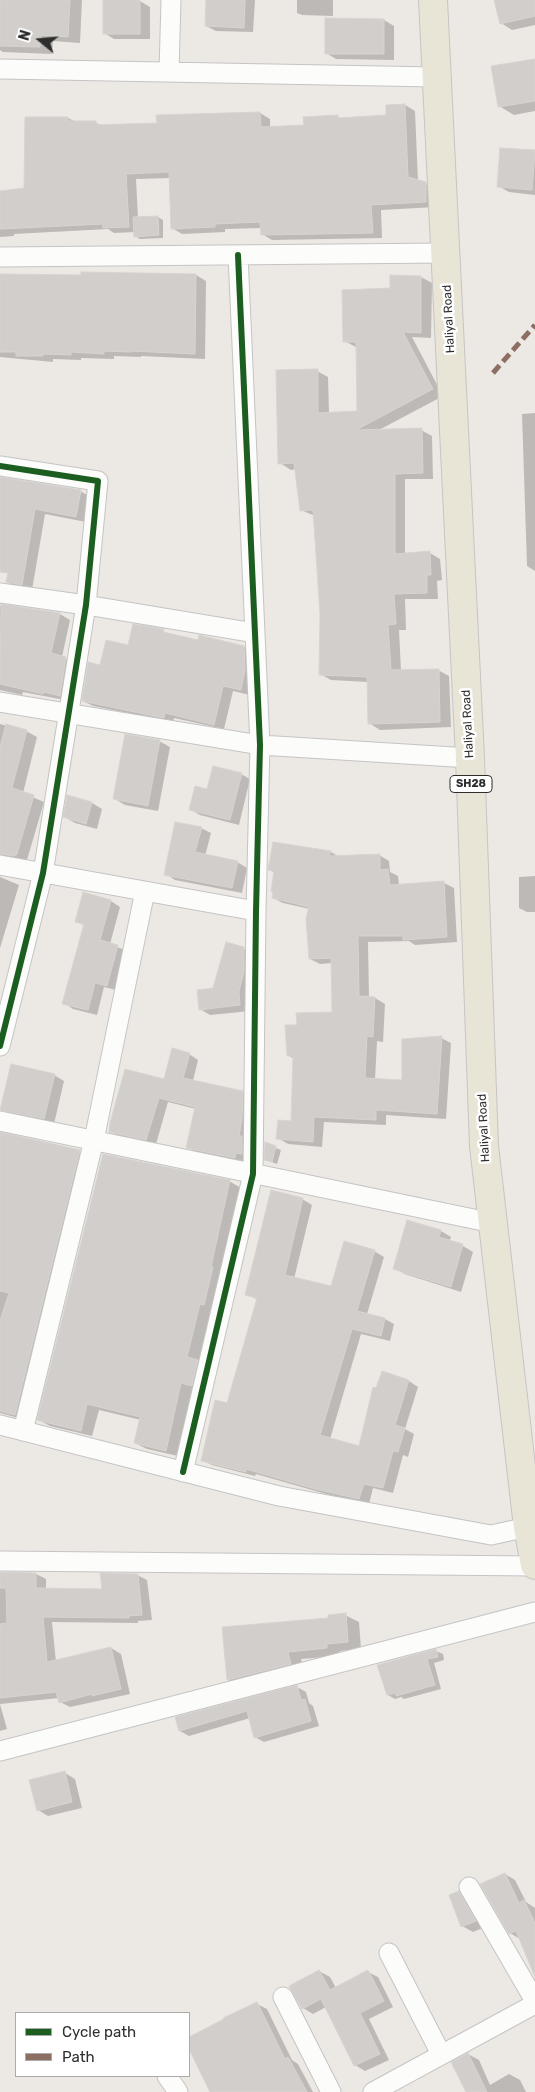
<!DOCTYPE html>
<html>
<head>
<meta charset="utf-8">
<style>
  body { margin:0 }
  #map { position:relative; width:535px; height:2092px; overflow:hidden; background:#ece8e4; font-family:Rubik,sans-serif }
  canvas { display:block }
  .legend { position:absolute; left:15px; top:2012px; width:175px; height:65px; box-sizing:border-box; background:#fff; border:1px solid #ababab; margin:0; padding:6px 9px; list-style:none; font-size:15px; color:#2e2e2e }
  .legend li { display:flex; align-items:center; gap:10px; height:25px }
  .legend b { width:25px; border:1px solid #ababab }
  .north { position:absolute; left:15px; top:15px; width:50px; height:50px; -webkit-text-stroke:4px #fff; paint-order:stroke; rotate:287deg; font-size:14px; font-weight:700; line-height:20px; text-align:center; color:#2e2e2e }
  .north::after { content:''; display:block; margin:auto; width:18px; height:22px; background:#2e2e2e; clip-path:polygon(50% 0,100% 100%,50% 72%,0 100%) }
</style>
</head>
<body>
<div id="map">
<canvas width="535" height="2092"></canvas>
<ul class="legend">
<li><b style="height:6px;background:#1b5e20"></b>Cycle path</li>
<li><b style="height:6px;background:#8d6e63"></b>Path</li>
</ul>
<div class="north">N</div>
</div>
<script>
const ctx = document.querySelector('canvas').getContext('2d');
ctx.lineJoin = 'round';
function fillPath(path, color) { ctx.fillStyle = color; ctx.fill(path, 'evenodd'); }
const shape = rows => new Path2D(rows.map(r => 'M' + r).join(''));
function strokePath(path, color, width, dash) { ctx.strokeStyle = color; ctx.lineWidth = width; ctx.lineCap = dash ? 'butt' : 'round'; ctx.setLineDash(dash || []); ctx.stroke(path); }
function write(font, color, halo, rows, align = 'center') {
  ctx.font = font + ' Rubik,sans-serif'; ctx.lineWidth = 5; ctx.setLineDash([]); ctx.textBaseline = 'middle'; ctx.strokeStyle = halo; ctx.fillStyle = color; for (const [text, x, y, turn = 0] of rows) {
    ctx.save(); ctx.translate(x, y); ctx.rotate((+turn || 0) * Math.PI / 180); ctx.textAlign = isNaN(turn) ? turn : align; if (halo) ctx.strokeText(text, 0, 0); ctx.fillText(text, 0, 0); ctx.restore();
  }
}
const shadow = shape([
  [0,0,82,0,80,43,53,41,52,54,3,52,0,50],
  [207,0,255,0,253,32,216,31,206,26],
  [297,0,333,0,333,16,302,15,297,13],
  [495,0,535,0,535,25,512,30,501,23],
  [140,1,150,7,150,39,114,39,104,33],
  [327,20,384,20,394,26,394,60,336,59,326,53],
  [535,60,535,111,514,115,499,106],
  [405,105,415,111,418,181,436,189,436,207,381,210,382,238,272,240,262,234,262,228,225,229,225,232,182,234,172,228,170,178,136,179,138,218,158,217,163,220,163,238,140,239,135,236,135,232,114,233,108,229,14,234,14,236,0,237,0,192,102,188,26,118,68,118,76,122,96,123,103,126,158,125,260,113,270,119,270,128,305,126,338,117,341,119,388,116],
  [501,149,535,152,535,195,509,192,498,186],
  [82,273,196,275,206,281,205,359,141,356,141,357,114,356,114,359,81,358,81,360,53,359,53,362,0,357,0,275,82,276],
  [421,277,432,283,431,338,412,337,443,396,377,431,421,430,432,436,433,479,405,479,405,555,430,553,440,559,442,580,437,581,438,599,405,599,406,630,399,630,401,671,438,670,449,676,451,727,380,730,369,723,368,682,331,680,320,674,322,614,315,516,301,510,296,469,291,470,280,463,317,371,328,377,329,413,358,412,358,348,344,341,391,289],
  [535,413,535,571,527,566,522,414],
  [0,475,2,479,80,491,91,497,86,522,45,514,32,590,18,588,7,582,10,571,0,568],
  [0,606,60,614,70,620,62,657,76,664,70,701,23,692,22,695,0,690],
  [163,631,171,635,199,641,244,647,254,653,250,695,233,691,224,729,174,718,173,722,93,706,83,701,101,666,129,646],
  [0,724,26,731,37,737,23,793,44,802,27,860,0,867],
  [159,741,170,747,158,811,125,805,115,799],
  [241,774,250,779,239,825,200,815,191,810,208,791],
  [68,797,92,803,102,809,97,829,75,823,65,817],
  [201,828,211,833,205,856,237,862,247,868,242,893,175,880,166,874],
  [274,844,331,852,339,857,379,855,389,861,390,872,398,876,399,885,444,883,454,888,457,942,415,945,409,941,368,942,369,998,375,998,385,1004,383,1042,377,1041,375,1080,404,1081,441,1038,451,1043,446,1119,386,1115,386,1125,324,1122,322,1147,288,1144,278,1138,292,1122,294,1059,288,1055,298,1026,334,1014,332,963,320,964,310,959,310,909,283,903,273,898,275,873,270,870],
  [535,876,535,912,527,912,519,908,519,877],
  [0,877,19,885,0,948],
  [84,894,111,901,120,907,110,944,127,951,116,990,104,987,97,1015,73,1009,64,1003,85,926,76,921],
  [244,949,254,955,250,1011,210,1015,200,1009],
  [189,1054,198,1060,193,1081,242,1092,252,1098,244,1163,197,1153,188,1147,196,1109,168,1102,156,1144,120,1137,110,1131],
  [54,1075,64,1081,54,1124,14,1115,4,1109],
  [0,1134,79,1152,90,1157,26,1420,0,1413],
  [266,1144,281,1150,277,1164,266,1160],
  [229,1181,241,1188,215,1310,211,1309,199,1362,209,1367,203,1392,192,1389,178,1456,147,1449,135,1443,141,1420,99,1410,92,1436,50,1426,39,1420],
  [302,1199,312,1205,294,1279,331,1288,374,1251,384,1257,367,1314,385,1319,394,1324,390,1341,361,1334,330,1439,360,1447,382,1372,409,1381,418,1387,405,1429,414,1434,408,1457,403,1455,393,1493,373,1488,369,1504,326,1494,256,1474,255,1476,212,1465,202,1460,228,1404,258,1300,247,1294],
  [441,1231,451,1237,449,1242,463,1246,473,1252,461,1292,405,1274,394,1268],
  [0,1573,36,1574,46,1579,46,1589,103,1590,137,1575,147,1580,152,1620,138,1621,138,1623,52,1622,56,1662,111,1648,121,1654,130,1694,70,1707,60,1702,59,1698,0,1704,7,1729,0,1731],
  [345,1615,359,1622,361,1649,340,1651,340,1656,301,1659,304,1671,242,1687,228,1680,329,1619],
  [436,1651,443,1654,444,1660,434,1663,441,1689,404,1699,401,1697,395,1699,388,1695,379,1666],
  [297,1687,306,1692,309,1703,313,1706,319,1726,264,1742,255,1737,250,1718,189,1736,180,1731],
  [65,1773,75,1779,82,1808,48,1816,38,1810],
  [505,1874,515,1880,526,1902,535,1908,535,1971,520,1939,510,1933],
  [459,1893,469,1899,485,1927,473,1932,462,1926],
  [319,1971,330,1977,336,1988,368,1972,378,1977,393,2007,369,2019,389,2060,365,2071,355,2065,326,2007,313,2014,303,2008],
  [257,2004,267,2009,292,2060,298,2064,313,2092,214,2092,189,2046,189,2039],
  [468,2054,479,2060,490,2085,509,2074,520,2080,526,2092,467,2092]
]);
const building = shape([
  [0,0,70,0,68,37,41,35,40,47,0,46,0,0],
  [103,0,140,0,140,34,103,34,103,0],
  [206,0,245,0,244,28,205,26,206,0],
  [494,0,535,0,535,16,500,24,494,0],
  [325,18,384,19,384,54,325,54,325,18],
  [535,59,535,101,498,107,491,66,535,59],
  [405,104,408,177,426,182,426,202,371,205,373,233,261,235,260,222,215,224,215,227,171,229,169,172,126,174,129,227,103,228,103,224,0,229,0,191,24,188,25,117,68,117,68,121,96,121,96,125,157,123,156,115,260,112,261,127,304,125,303,117,338,115,338,118,386,115,386,105,405,104],
  [500,148,535,150,532,190,497,187,500,148],
  [158,216,159,235,134,237,133,217,158,216],
  [81,272,196,274,195,354,131,351,131,352,104,351,104,354,71,352,71,355,43,354,43,356,16,356,16,352,0,352,0,274,81,275,81,272],
  [390,275,421,276,421,333,403,332,433,389,356,430,422,428,423,473,395,474,395,554,430,551,431,575,427,575,427,593,394,594,396,624,388,625,391,670,439,669,440,722,368,724,367,677,319,675,320,614,313,510,300,511,294,463,278,464,276,370,318,369,318,413,357,411,356,342,343,342,342,290,390,288,390,275],
  [0,477,81,490,76,517,35,509,22,585,6,582,8,573,0,572,0,477],
  [1,604,60,613,51,653,66,657,60,696,44,692,43,694,0,684,1,604],
  [133,624,164,629,163,632,198,640,199,635,244,646,245,670,241,690,223,686,214,725,165,713,164,718,82,701,88,662,100,665,106,640,128,645,133,624],
  [6,724,27,730,12,788,34,795,17,854,15,856,0,854,0,747,6,724],
  [125,734,160,740,148,806,113,799,125,734],
  [213,766,242,773,230,820,189,810,195,786,207,789,213,766],
  [67,795,92,802,86,824,63,817,67,795],
  [175,822,202,827,195,852,238,861,232,888,164,875,175,822],
  [273,842,331,851,329,856,380,854,380,870,388,869,390,885,444,881,447,937,403,940,403,936,358,936,359,996,375,997,373,1037,367,1036,365,1078,402,1080,402,1039,442,1036,437,1114,376,1110,376,1120,314,1117,313,1142,276,1139,278,1120,291,1121,293,1056,287,1056,285,1025,297,1025,296,1013,332,1012,331,958,309,959,306,918,309,907,272,898,273,892,271,891,274,871,268,870,273,842],
  [83,892,111,900,100,940,118,945,107,986,95,983,88,1010,62,1004,84,924,75,922,83,892],
  [226,942,244,947,244,971,239,991,240,1005,199,1010,197,990,213,988,226,942],
  [172,1048,190,1053,183,1078,243,1091,242,1118,239,1136,242,1136,242,1154,236,1153,235,1158,186,1148,195,1107,159,1098,146,1140,109,1132,110,1123,125,1069,164,1079,172,1048],
  [11,1064,55,1074,44,1119,0,1110,11,1064],
  [0,1132,80,1150,15,1415,0,1411,0,1321,9,1293,0,1291,0,1132],
  [265,1142,276,1146,272,1162,264,1160,265,1142],
  [103,1154,230,1180,211,1267,213,1267,204,1305,200,1304,187,1357,198,1360,192,1386,181,1383,166,1451,134,1443,140,1417,87,1404,81,1431,37,1420,103,1154],
  [271,1190,303,1198,285,1275,331,1286,344,1241,375,1250,357,1311,385,1318,381,1336,352,1329,320,1435,359,1446,373,1387,376,1388,382,1371,409,1380,395,1425,405,1428,398,1452,393,1451,383,1488,364,1484,359,1499,315,1489,246,1469,246,1472,201,1461,215,1400,227,1403,257,1298,245,1295,271,1190],
  [407,1220,441,1230,439,1237,463,1244,451,1287,393,1269,407,1220],
  [0,1572,36,1573,36,1588,102,1589,100,1573,138,1574,142,1615,128,1616,129,1618,43,1617,47,1662,111,1647,121,1689,92,1696,92,1694,59,1703,56,1692,0,1698,0,1624,7,1623,6,1588,0,1588,0,1572],
  [346,1613,348,1642,327,1644,327,1648,288,1652,291,1664,227,1680,222,1627,328,1618,328,1615,346,1613],
  [436,1649,438,1657,427,1659,435,1685,396,1696,396,1693,387,1695,377,1665,436,1649],
  [297,1685,301,1700,305,1699,311,1721,254,1738,247,1711,179,1731,175,1717,297,1685],
  [65,1771,72,1802,37,1811,29,1780,65,1771],
  [505,1873,519,1903,524,1900,535,1923,535,1977,516,1931,509,1934,480,1884,505,1873],
  [459,1891,476,1921,461,1927,449,1895,459,1891],
  [319,1970,330,1990,368,1970,384,2001,360,2013,380,2054,354,2066,321,1999,302,2009,289,1986,319,1970],
  [257,2002,285,2059,288,2057,307,2092,210,2092,189,2049,189,2037,224,2019,223,2018,257,2002],
  [468,2053,487,2092,466,2092,451,2062,468,2053]
]);
const minor = shape([
  [0,69,436,77],
  [169,72,171,0],
  [0,257,446,253],
  [0,466,98,481,86,605,43,873,0,1046],
  [0,593,86,605,255,633],
  [0,702,260,745,470,758],
  [0,865,256,911],
  [0,1121,493,1223],
  [0,1425,279,1496,491,1535,528,1527],
  [23,1431,94,1140,145,891],
  [183,1472,253,1174,256,911,260,745,238,255],
  [0,1561,535,1566],
  [0,1751,535,1612],
  [469,1887,535,2001],
  [389,1953,441,2054],
  [283,1997,331,2092],
  [167,2076,178,2092],
  [373,2092,535,2004]
]);
const primary = shape([
  [433,0,470,758,484,1146,528,1527,535,1565]
]);
const quiet = shape([
  [493,373,535,325]
]);
const cycleway = shape([
  [0,466,98,481,86,605,43,873,0,1046],
  [183,1472,253,1174,256,911,260,745,238,255]
]);
const shields = [
  [471,784,42]
];
const shieldNames = [
  ["SH28",471,784]
];
const streetNames = [
  ["Haliyal Road",449,319,-93],
  ["Haliyal Road",468,724,-93],
  ["Haliyal Road",484,1128,-93]
];
fillPath(shadow, '#0003');
fillPath(building, '#d1cecb');
strokePath(building, '#d7d4d0', 1);
strokePath(minor, '#c5c4c5', 21);
strokePath(primary, '#c6c5c4', 30);
strokePath(minor, '#fcfcfb', 19);
strokePath(primary, '#e8e4d6', 28);
strokePath(quiet, '#8d6e63', 5, [10, 5]);
strokePath(cycleway, '#1b5e20', 6);
for (const [x, y, w] of shields) { const box = new Path2D(); box.roundRect(x - w / 2, y - 8.5, w, 17, 4); ctx.fillStyle = '#fff'; ctx.fill(box); strokePath(box, '#2e2e2e', 1); }
write('bold 11px', '#2e2e2e', null, shieldNames);
write('12px', '#2e2e2e', '#fff', streetNames);
</script>
</body>
</html>
